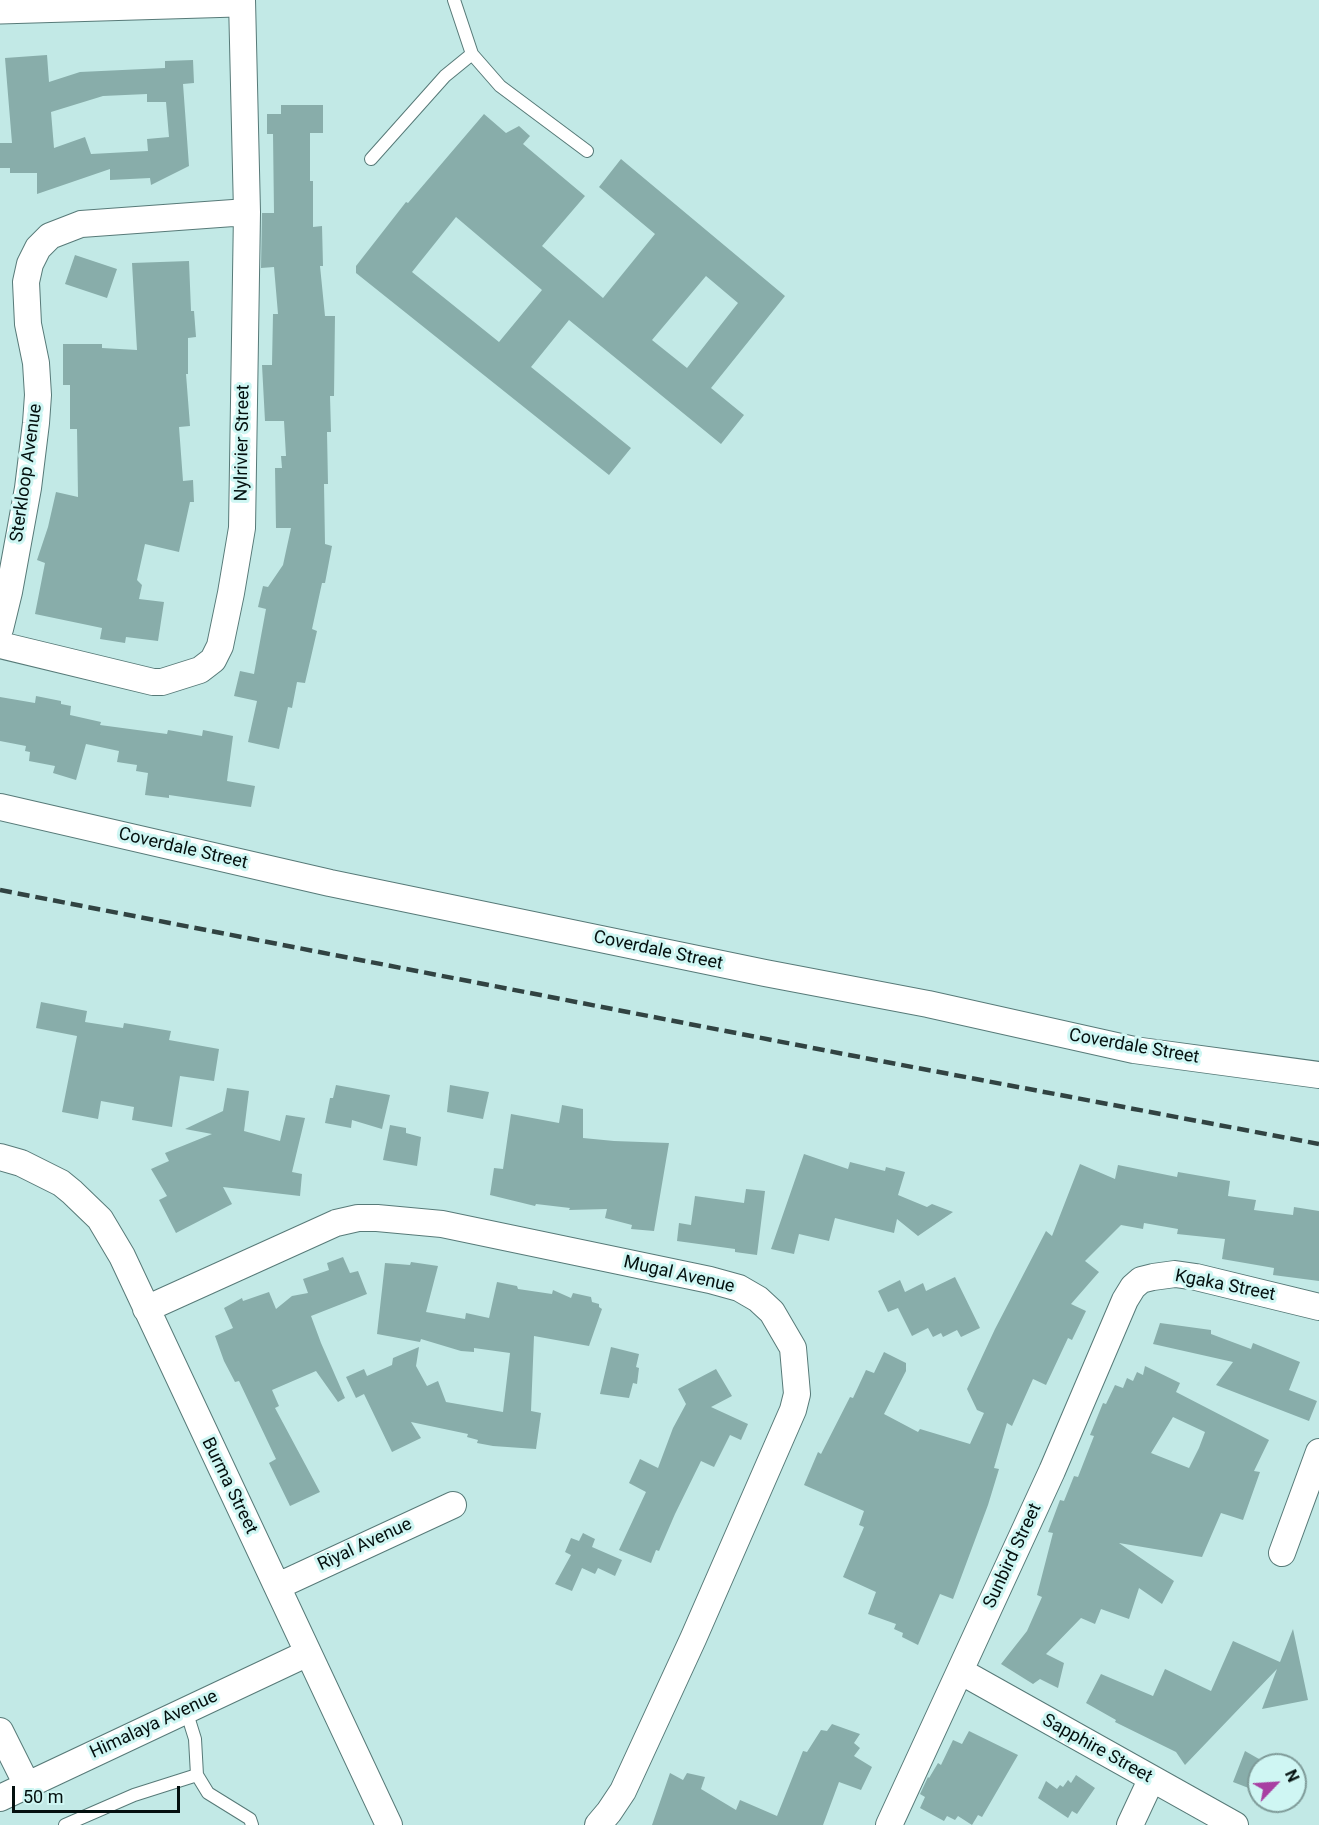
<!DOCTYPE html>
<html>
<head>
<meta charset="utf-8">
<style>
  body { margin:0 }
  #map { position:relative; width:1319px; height:1825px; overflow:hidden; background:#c2e9e6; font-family:Roboto,sans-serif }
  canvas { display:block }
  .north { position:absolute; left:1247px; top:1753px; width:60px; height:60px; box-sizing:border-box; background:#cff6f3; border:2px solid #7e9a98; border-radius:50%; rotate:65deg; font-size:16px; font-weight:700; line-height:24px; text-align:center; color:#04100f }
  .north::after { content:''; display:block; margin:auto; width:21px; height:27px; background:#a83fa2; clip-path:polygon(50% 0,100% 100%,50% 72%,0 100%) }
  .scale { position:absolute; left:12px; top:1786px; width:168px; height:27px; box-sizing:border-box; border:3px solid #04100f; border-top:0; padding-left:8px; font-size:18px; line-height:21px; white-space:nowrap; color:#04100f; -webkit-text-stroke:4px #cff6f3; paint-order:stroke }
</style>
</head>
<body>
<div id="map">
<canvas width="1319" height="1825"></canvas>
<div class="north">N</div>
<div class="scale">50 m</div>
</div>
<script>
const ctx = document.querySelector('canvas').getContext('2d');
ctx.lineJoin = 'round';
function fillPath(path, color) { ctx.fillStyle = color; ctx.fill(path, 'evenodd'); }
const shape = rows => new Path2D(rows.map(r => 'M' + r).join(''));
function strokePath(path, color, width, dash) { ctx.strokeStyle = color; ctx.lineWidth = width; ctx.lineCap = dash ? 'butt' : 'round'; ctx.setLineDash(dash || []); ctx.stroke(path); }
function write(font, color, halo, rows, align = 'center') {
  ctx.font = font + ' Roboto,sans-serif'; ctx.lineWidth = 6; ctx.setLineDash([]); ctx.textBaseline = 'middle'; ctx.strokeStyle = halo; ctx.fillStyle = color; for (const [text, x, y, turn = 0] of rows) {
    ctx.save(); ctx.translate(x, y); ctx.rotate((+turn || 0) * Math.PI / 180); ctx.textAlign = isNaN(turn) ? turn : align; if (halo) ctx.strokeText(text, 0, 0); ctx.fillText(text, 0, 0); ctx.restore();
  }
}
const building = shape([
  [47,55,49,82,80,72,165,68,165,61,193,60,194,83,183,84,189,166,151,185,150,178,110,180,110,169,37,194,37,173,10,173,10,168,0,168,0,143,12,143,5,58],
  [147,94,147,102,166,102,169,137,147,139,148,151,91,154,85,137,54,148,51,112,103,96],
  [281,105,323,105,323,133,310,133,310,181,313,181,313,227,322,226,323,266,320,266,325,316,335,316,334,396,330,396,331,432,327,432,328,484,324,484,325,544,332,546,325,583,322,583,312,629,317,631,305,683,297,682,292,708,288,707,279,749,248,742,257,701,234,696,240,671,254,674,266,609,258,607,263,586,268,587,283,565,291,528,276,528,275,468,282,468,281,456,286,456,284,421,265,421,262,365,272,365,273,314,278,314,274,267,261,268,262,213,274,213,273,134,267,134,267,114,281,114],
  [484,114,506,133,519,126,530,136,523,144,585,196,542,246,603,298,655,234,599,187,621,159,785,296,711,388,744,415,721,444,569,320,531,367,631,448,609,475,356,273,356,266,406,202,408,203],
  [456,217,542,290,499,342,412,272],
  [706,276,738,303,687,368,652,340],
  [75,255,117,269,107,298,65,284],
  [189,261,191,311,194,311,196,337,188,338,188,374,186,374,190,426,179,427,183,481,193,480,194,502,190,502,179,552,145,544,137,580,142,585,139,599,164,602,158,641,126,637,125,643,100,639,102,628,35,614,45,563,37,560,48,527,56,492,78,497,77,429,70,429,70,385,63,385,63,344,102,344,102,348,137,350,132,263],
  [36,696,61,701,61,704,71,706,70,715,101,722,100,725,167,734,168,730,202,736,203,730,233,736,227,781,255,786,251,807,169,795,169,798,145,795,148,773,136,771,137,765,117,762,119,751,86,744,76,780,53,773,55,766,29,761,30,752,25,751,26,746,0,741,0,697,35,703],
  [41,1002,87,1011,85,1022,123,1028,124,1023,171,1031,169,1040,219,1049,214,1081,180,1076,172,1127,132,1120,134,1107,101,1101,98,1119,62,1112,77,1036,36,1028],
  [336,1085,390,1095,382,1129,352,1120,351,1128,325,1123,330,1098,333,1098],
  [450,1085,489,1092,483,1119,447,1112],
  [227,1088,249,1091,244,1131,280,1141,286,1115,305,1118,292,1172,302,1174,300,1196,223,1187,232,1204,176,1233,159,1200,167,1196,151,1169,169,1161,165,1153,212,1134,185,1129,223,1111],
  [562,1105,583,1109,583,1138,614,1141,669,1143,654,1231,631,1229,632,1225,605,1218,607,1209,569,1210,570,1208,536,1204,535,1206,490,1195,494,1168,503,1169,511,1114,559,1123],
  [390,1125,406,1128,406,1133,421,1137,417,1166,383,1160],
  [804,1154,848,1169,850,1162,885,1171,886,1167,905,1172,898,1195,927,1207,932,1204,953,1212,918,1236,897,1219,894,1233,835,1218,829,1241,799,1234,794,1254,771,1249],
  [1080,1164,1115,1179,1118,1165,1177,1177,1178,1172,1230,1181,1228,1196,1256,1200,1254,1210,1293,1215,1294,1207,1319,1211,1319,1281,1273,1275,1274,1268,1222,1259,1225,1239,1177,1234,1178,1229,1144,1223,1143,1229,1121,1225,1085,1261,1099,1272,1071,1304,1086,1311,1072,1340,1068,1338,1046,1385,1033,1379,1012,1426,1007,1423,994,1468,999,1469,988,1505,953,1599,940,1594,918,1645,902,1637,903,1633,894,1629,896,1624,868,1614,876,1592,843,1577,864,1527,859,1525,864,1511,804,1485,818,1452,821,1454,850,1397,853,1398,866,1370,874,1373,884,1352,906,1363,906,1371,884,1414,918,1432,920,1429,970,1444,984,1413,977,1410,967,1389,995,1329,1046,1231,1052,1236],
  [746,1189,765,1191,757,1255,735,1252,735,1249,677,1241,679,1223,691,1225,695,1196,744,1203],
  [343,1257,350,1273,358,1271,367,1294,311,1316,321,1343,345,1398,338,1402,316,1371,272,1390,279,1406,275,1408,320,1492,290,1506,269,1463,276,1459,239,1381,235,1382,224,1361,215,1336,233,1328,224,1308,242,1298,243,1301,269,1292,276,1309,292,1296,308,1293,303,1279,329,1270,327,1263],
  [411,1262,438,1266,426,1312,465,1319,466,1313,489,1318,497,1282,517,1286,518,1289,552,1294,553,1290,571,1298,573,1293,591,1297,592,1302,599,1304,599,1307,602,1309,589,1346,534,1336,531,1411,541,1413,536,1449,493,1446,477,1443,478,1440,467,1437,468,1434,411,1422,421,1438,392,1452,364,1394,356,1398,346,1377,364,1369,367,1376,392,1365,393,1358,419,1347,416,1366,427,1386,438,1381,446,1402,503,1412,510,1353,474,1348,474,1352,461,1351,421,1339,420,1342,377,1334,385,1263,410,1265],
  [955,1277,980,1328,961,1337,957,1330,943,1337,941,1333,933,1337,928,1328,912,1336,898,1308,888,1312,878,1291,900,1280,905,1292,923,1283,926,1291],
  [1160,1323,1211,1330,1211,1334,1251,1349,1253,1343,1300,1362,1289,1390,1317,1401,1309,1421,1216,1385,1233,1362,1153,1344],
  [611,1347,639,1354,636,1367,639,1368,637,1384,633,1383,629,1398,600,1394],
  [1145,1366,1180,1383,1176,1392,1269,1440,1254,1471,1260,1472,1243,1520,1221,1513,1202,1557,1119,1543,1174,1581,1162,1604,1139,1588,1129,1619,1101,1609,1095,1624,1081,1618,1046,1654,1064,1663,1058,1688,1040,1679,1033,1684,1001,1664,1027,1631,1042,1597,1037,1595,1053,1533,1048,1532,1060,1500,1064,1501,1074,1476,1078,1477,1094,1436,1090,1435,1103,1403,1106,1404,1115,1385,1123,1388,1127,1378,1133,1381,1137,1372,1143,1375],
  [1173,1417,1205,1432,1199,1448,1189,1468,1151,1453],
  [716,1369,732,1396,711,1407,748,1424,741,1440,730,1435,714,1467,701,1461,675,1514,659,1551,656,1550,651,1563,619,1550,646,1492,629,1483,640,1459,658,1468,673,1428,686,1404,678,1389],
  [583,1533,595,1539,592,1547,622,1560,615,1576,598,1568,595,1574,582,1568,572,1591,555,1584,571,1555,565,1552,571,1538,579,1541],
  [1293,1629,1308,1700,1262,1709,1277,1669,1185,1765,1176,1752,1115,1722,1116,1720,1086,1703,1101,1674,1153,1696,1165,1669,1211,1691,1233,1641,1280,1662],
  [832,1724,860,1734,854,1743,860,1748,854,1756,872,1767,861,1790,839,1782,823,1825,652,1825,670,1773,683,1780,687,1773,705,1777,701,1789,736,1810,740,1800,777,1816,803,1751,807,1752,821,1730,827,1731],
  [969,1731,1018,1755,982,1817,978,1815,972,1825,958,1816,955,1820,947,1816,944,1821,920,1808,925,1797,920,1794,928,1777,929,1778,938,1763,941,1765,953,1740,962,1744],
  [1245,1751,1259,1759,1259,1792,1233,1782],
  [1076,1775,1095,1788,1077,1814,1072,1811,1068,1818,1038,1798,1046,1781,1057,1789,1060,1785,1063,1787,1068,1780,1071,1783]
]);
const lane = shape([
  [454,0,472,54,500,86,587,151],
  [371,159,445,76,472,54],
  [186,1710,195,1739,197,1775,208,1793,250,1819,252,1825],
  [65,1825,134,1795,197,1775]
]);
const street = shape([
  [0,629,9,592,28,488,36,423,38,395,36,363,28,324,26,282,30,264,38,248,50,236,81,224,247,212],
  [0,645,153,682,162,682,200,670,213,660,220,646,231,593,242,528,247,212,242,0],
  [0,807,330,883,765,973,928,1004,1134,1050,1319,1075],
  [0,1157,21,1163,61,1183,72,1192,100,1219,122,1256,389,1825],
  [146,1309,336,1223,358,1218,377,1218,442,1224,710,1280,739,1288,758,1299,772,1312,793,1348,797,1394,793,1410,693,1639,623,1791,609,1812,598,1825],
  [1282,1553,1319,1452],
  [278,1586,453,1505],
  [960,1671,1235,1825],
  [0,1731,27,1785],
  [0,1798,308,1653],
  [889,1825,1052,1471,1125,1300,1133,1287,1141,1280,1153,1277,1175,1274,1196,1277,1319,1307],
  [1130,1825,1151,1780]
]);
const secondary = shape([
  [0,7,236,0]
]);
const rail = shape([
  [0,890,849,1055,1319,1144]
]);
const streetNames = [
  ["Nylrivier Street",243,443,-89],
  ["Sterkloop Avenue",27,473,-82],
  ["Coverdale Street",183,849,13],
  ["Coverdale Street",658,951,12],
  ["Coverdale Street",1134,1047,10],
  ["Mugal Avenue",679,1275,13],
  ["Kgaka Street",1225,1286,11],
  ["Burma Street",229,1486,64],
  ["Riyal Avenue",365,1545,-25],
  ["Sunbird Street",1013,1556,-65],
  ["Himalaya Avenue",154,1725,-25],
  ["Sapphire Street",1097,1749,29]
];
fillPath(building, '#88adaa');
strokePath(lane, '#577a78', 14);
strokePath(street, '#577a78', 28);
strokePath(secondary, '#577a78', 35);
strokePath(lane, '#fff', 12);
strokePath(street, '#fff', 26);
strokePath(secondary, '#fff', 33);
strokePath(rail, '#314342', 4.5, [12, 6]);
write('18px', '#04100f', '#cff6f3', streetNames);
</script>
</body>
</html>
